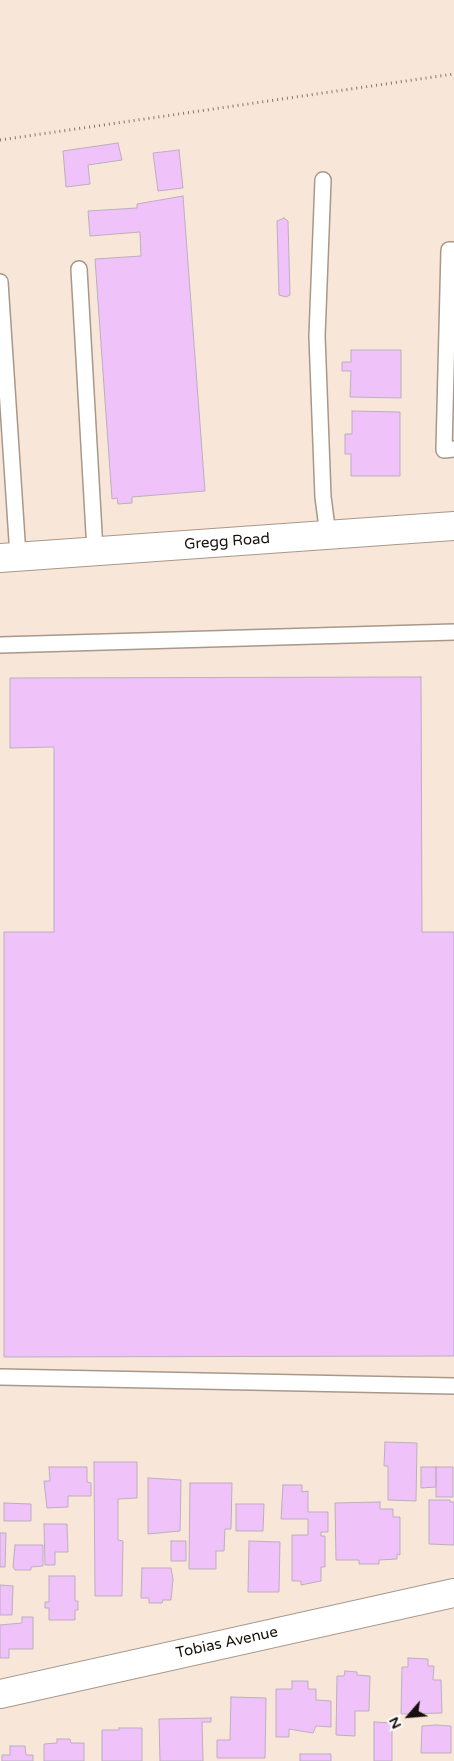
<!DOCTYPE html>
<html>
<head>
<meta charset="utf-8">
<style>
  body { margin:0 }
  #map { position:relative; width:454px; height:1761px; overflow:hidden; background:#f8e7d8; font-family:"Varela Round",sans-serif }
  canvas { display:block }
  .north { position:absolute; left:384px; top:1691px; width:50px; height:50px; -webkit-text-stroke:4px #fff; paint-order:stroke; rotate:243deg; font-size:14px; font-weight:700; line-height:20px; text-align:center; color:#17110c }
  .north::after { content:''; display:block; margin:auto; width:18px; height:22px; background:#17110c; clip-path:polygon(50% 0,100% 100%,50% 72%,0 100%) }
</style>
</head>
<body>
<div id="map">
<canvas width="454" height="1761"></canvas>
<div class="north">N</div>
</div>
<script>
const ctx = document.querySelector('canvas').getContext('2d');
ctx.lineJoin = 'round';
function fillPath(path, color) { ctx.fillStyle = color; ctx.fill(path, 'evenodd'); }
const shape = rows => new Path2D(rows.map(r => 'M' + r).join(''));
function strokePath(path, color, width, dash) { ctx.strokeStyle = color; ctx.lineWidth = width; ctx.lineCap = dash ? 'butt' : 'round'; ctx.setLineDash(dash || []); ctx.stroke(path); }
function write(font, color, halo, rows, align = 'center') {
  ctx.font = font + ' "Varela Round",sans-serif'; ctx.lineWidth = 4; ctx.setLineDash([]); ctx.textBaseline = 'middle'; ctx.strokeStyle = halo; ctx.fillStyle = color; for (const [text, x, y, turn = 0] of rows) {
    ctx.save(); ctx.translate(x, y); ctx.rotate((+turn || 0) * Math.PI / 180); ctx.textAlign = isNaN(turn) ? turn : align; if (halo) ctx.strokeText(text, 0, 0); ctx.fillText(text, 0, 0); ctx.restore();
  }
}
const building = shape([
  [118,143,122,160,88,165,90,184,66,187,63,151,118,143],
  [179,150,183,188,158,191,153,153,179,150],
  [183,196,205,491,132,497,132,503,118,504,117,498,112,499,95,259,141,256,140,232,90,236,88,211,137,208,137,204,183,196],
  [284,218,288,221,290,295,286,297,279,295,277,221,284,218],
  [351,350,401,350,401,398,350,397,351,371,342,371,342,362,351,362,351,350],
  [352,411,400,412,400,476,351,476,351,454,345,454,345,434,352,434,352,411],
  [421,677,422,932,454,932,454,1356,4,1357,4,932,54,932,54,747,10,748,10,678,421,677],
  [385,1442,417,1443,416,1501,388,1500,388,1466,384,1466,385,1442],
  [94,1462,137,1462,137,1498,118,1499,118,1540,123,1541,122,1596,95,1596,94,1462],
  [49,1467,87,1467,87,1482,91,1483,91,1496,68,1496,68,1507,47,1508,44,1481,50,1481,49,1467],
  [421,1467,436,1467,436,1487,421,1488,421,1467],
  [436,1467,453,1467,453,1497,436,1497,436,1467],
  [148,1478,181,1480,180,1531,148,1534,148,1478],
  [190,1483,232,1483,231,1529,225,1529,224,1551,216,1551,216,1569,189,1569,190,1483],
  [283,1485,302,1485,302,1492,308,1491,308,1512,328,1512,328,1532,321,1532,321,1536,325,1536,325,1567,321,1567,321,1581,301,1585,301,1581,292,1581,292,1535,308,1535,308,1519,281,1519,283,1485],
  [429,1500,450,1500,450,1502,454,1502,454,1545,429,1544,429,1500],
  [380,1502,380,1509,393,1509,393,1517,400,1517,400,1555,397,1554,397,1559,379,1560,379,1564,359,1564,359,1560,336,1560,335,1503,380,1502],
  [4,1503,31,1504,31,1521,4,1521,4,1503],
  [236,1504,264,1504,263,1531,236,1531,236,1504],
  [44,1524,67,1524,68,1552,55,1552,55,1565,45,1565,44,1524],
  [0,1533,6,1533,5,1567,0,1567,0,1533],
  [171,1541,186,1541,186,1561,171,1561,171,1541],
  [249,1541,280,1542,279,1592,248,1592,249,1541],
  [15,1545,43,1545,43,1566,31,1567,31,1570,15,1570,13,1567,15,1545],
  [142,1568,171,1568,173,1579,171,1600,163,1600,162,1603,149,1603,149,1598,141,1598,142,1568],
  [49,1576,75,1576,75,1601,78,1601,78,1610,75,1610,75,1620,49,1620,49,1608,45,1608,45,1602,49,1602,49,1576],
  [0,1585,13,1586,12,1615,0,1615,0,1585],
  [22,1617,33,1617,33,1649,9,1649,9,1658,0,1658,0,1625,22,1623,22,1617],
  [408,1658,428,1659,428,1666,434,1666,433,1680,441,1680,442,1713,401,1714,402,1667,408,1667,408,1658],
  [345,1671,357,1672,357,1675,370,1676,369,1711,355,1711,355,1736,336,1735,337,1676,344,1676,345,1671],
  [292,1681,308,1681,308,1689,316,1689,316,1700,331,1701,331,1727,316,1726,313,1733,289,1729,289,1737,276,1737,276,1689,292,1689,292,1681],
  [231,1697,266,1698,265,1758,217,1758,217,1740,230,1740,231,1697],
  [211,1718,211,1722,202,1722,203,1761,160,1761,159,1719,211,1718],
  [374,1722,392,1723,392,1761,374,1761,374,1722],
  [436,1725,451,1726,451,1753,421,1753,422,1726,436,1725],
  [119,1728,142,1728,142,1761,102,1761,102,1730,119,1730,119,1728],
  [57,1739,70,1739,71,1743,84,1743,84,1761,44,1761,44,1744,57,1743,57,1739],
  [10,1746,25,1746,26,1755,33,1755,33,1761,2,1761,2,1755,10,1755,10,1746],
  [300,1754,331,1754,331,1761,300,1761,300,1754]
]);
const path = shape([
  [0,140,454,74]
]);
const service = shape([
  [323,180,317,336,323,497,328,535],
  [454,250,449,250,444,450,454,449],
  [79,269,95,551],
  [0,282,18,556],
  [0,645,454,632],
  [0,1377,454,1386]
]);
const minor = shape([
  [0,558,454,526],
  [0,1694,454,1593]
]);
const streetNames = [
  ["Gregg Road",227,542,-4],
  ["Tobias Avenue",227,1643,-12]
];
fillPath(building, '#efc3fa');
strokePath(building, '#bbaebe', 1);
strokePath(service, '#a7988a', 18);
strokePath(minor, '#a7988a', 30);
strokePath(path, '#82776d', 3, [1, 4]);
strokePath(service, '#fff', 15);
strokePath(minor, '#fff', 28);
write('15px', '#17110c', '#fff', streetNames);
</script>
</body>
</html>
